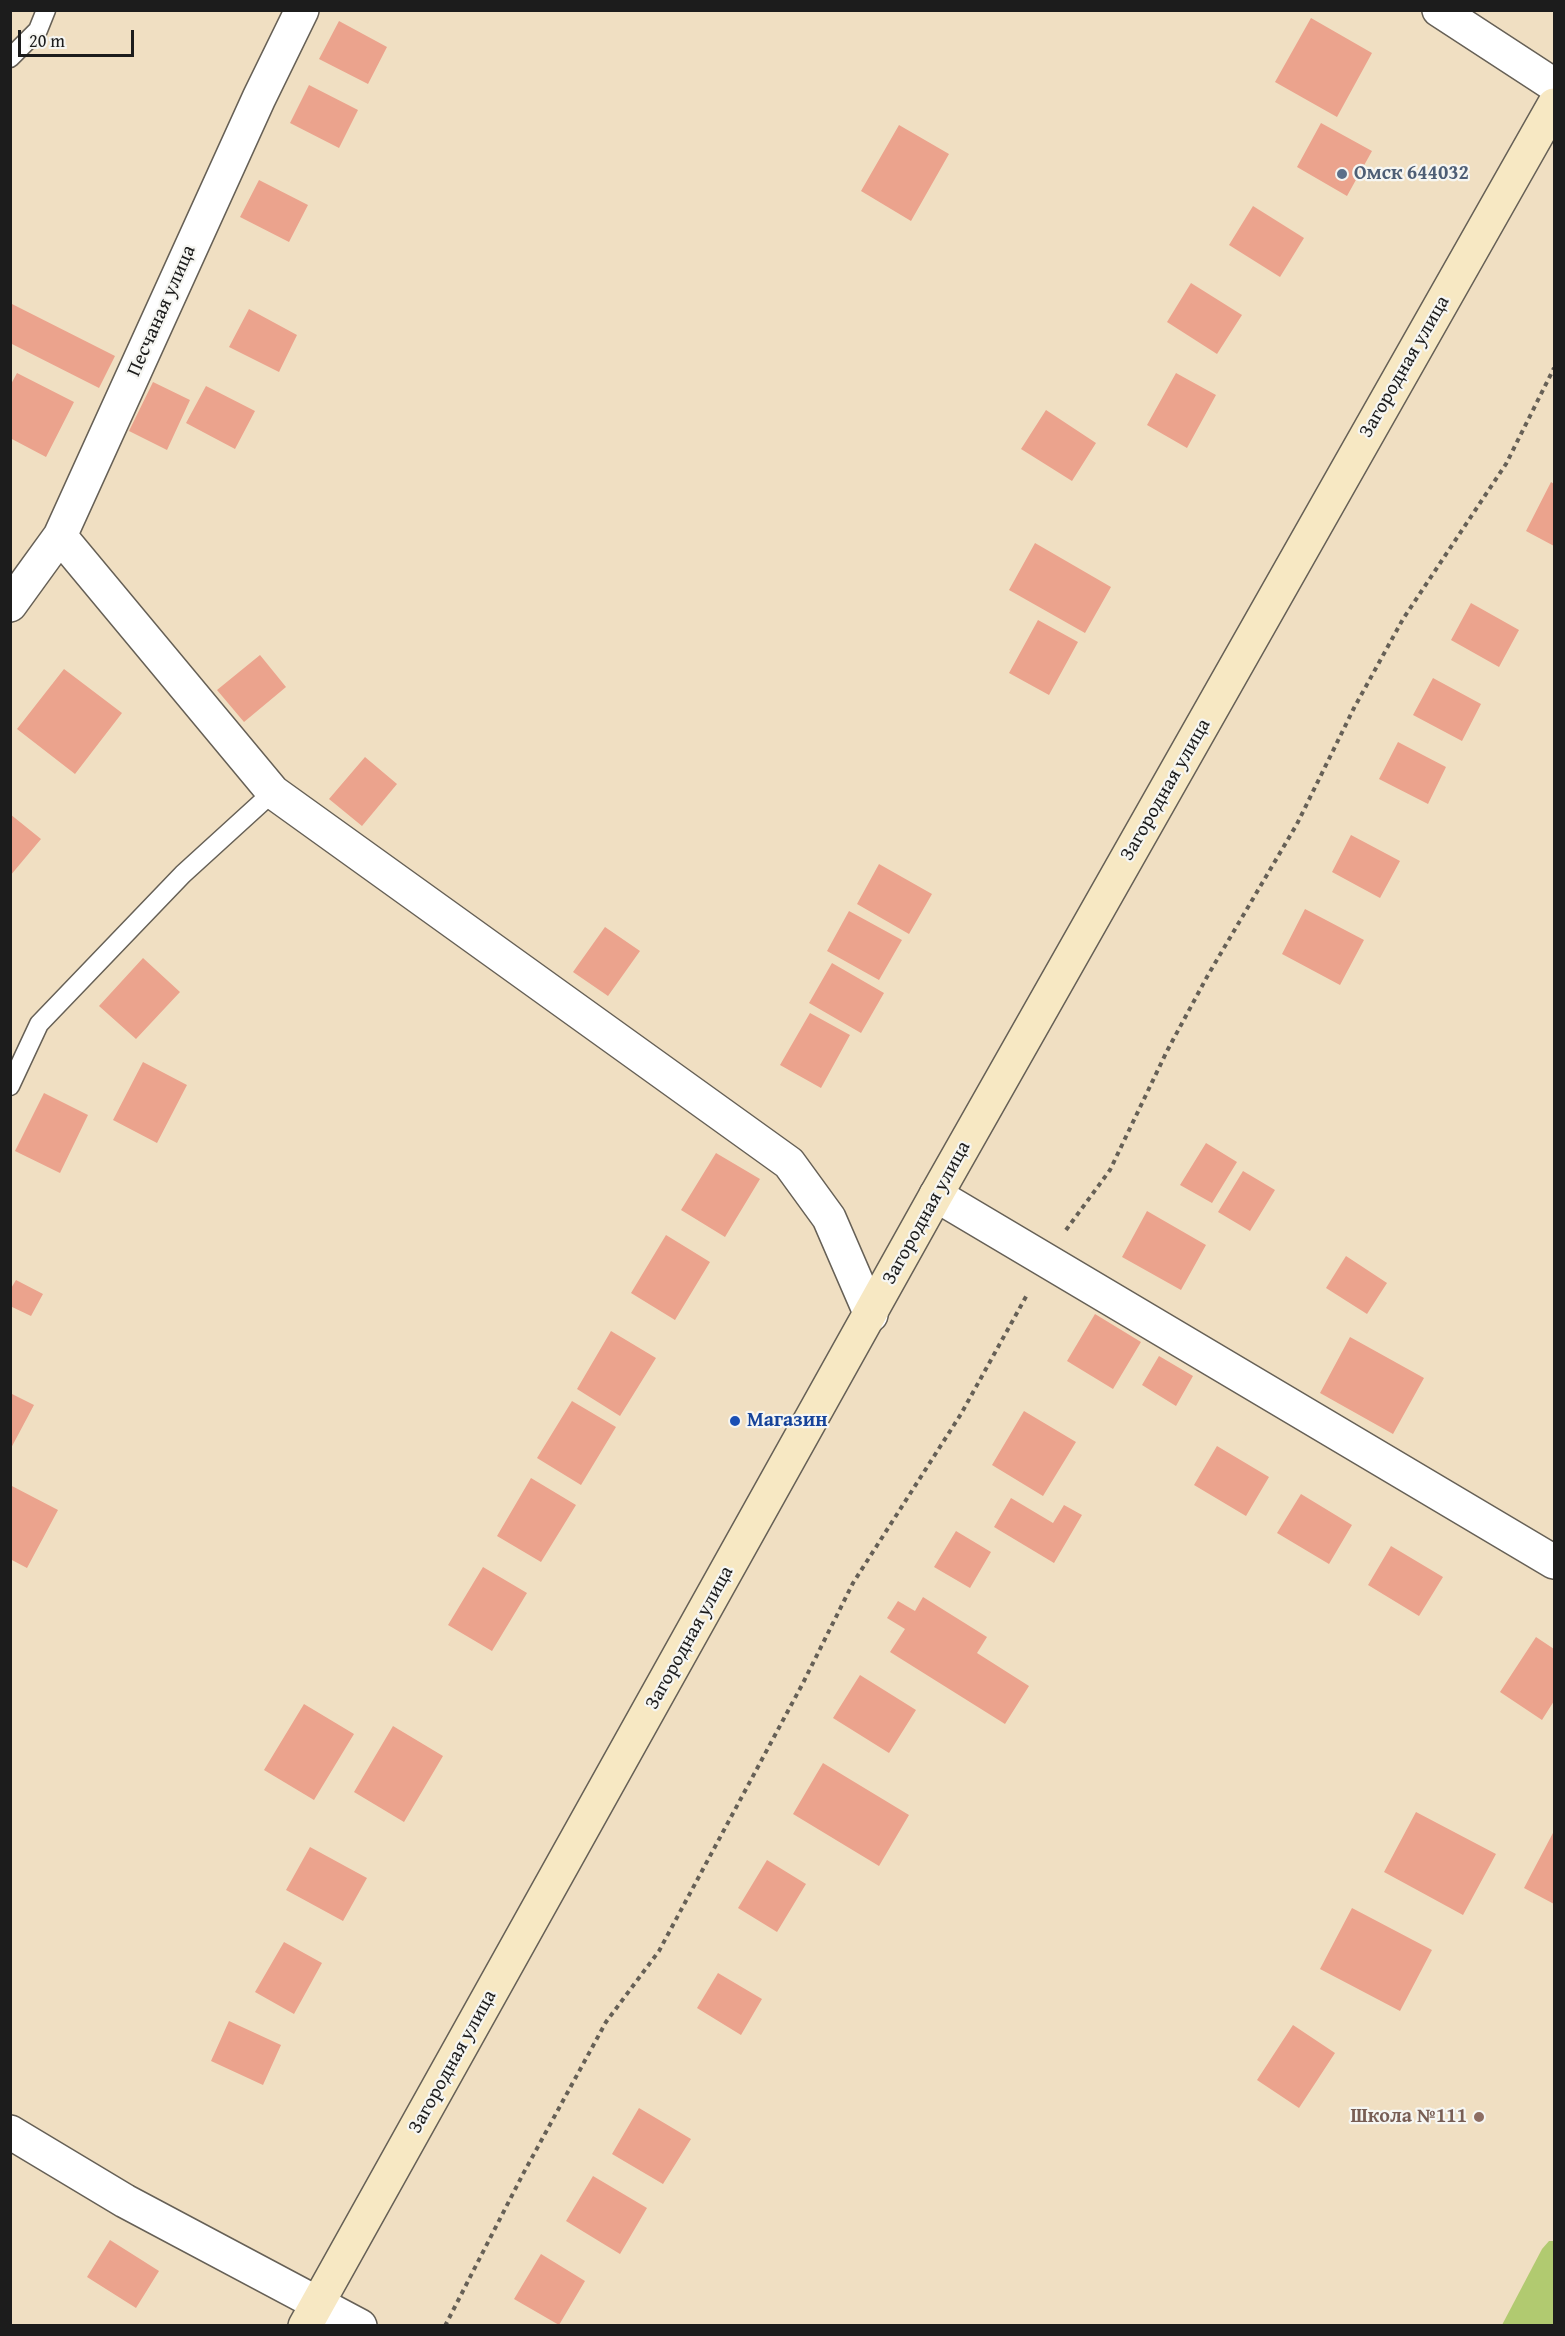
<!DOCTYPE html>
<html>
<head>
<meta charset="utf-8">
<style>
  body { margin:0 }
  #map { position:relative; width:1565px; height:2336px; overflow:hidden; background:#f0dfc2; font-family:"Gentium Book Plus",serif }
  canvas { display:block }
  .frame { position:absolute; inset:0; border:12px solid #1c1c1c; pointer-events:none }
  .scale { position:absolute; left:18px; top:30px; width:116px; height:27px; box-sizing:border-box; border:3px solid #1c1c1c; border-top:0; padding-left:8px; font-size:18px; line-height:21px; white-space:nowrap; color:#1c1c1c; -webkit-text-stroke:4px #f6f6f2; paint-order:stroke }
</style>
</head>
<body>
<div id="map">
<canvas width="1565" height="2336"></canvas>
<div class="frame"></div>
<div class="scale">20 m</div>
</div>
<script>
const ctx = document.querySelector('canvas').getContext('2d');
ctx.lineJoin = 'round';
function fillPath(path, color) { ctx.fillStyle = color; ctx.fill(path, 'evenodd'); }
const shape = rows => new Path2D(rows.map(r => 'M' + r).join(''));
function strokePath(path, color, width, dash) { ctx.strokeStyle = color; ctx.lineWidth = width; ctx.lineCap = dash ? 'butt' : 'round'; ctx.setLineDash(dash || []); ctx.stroke(path); }
function write(font, color, halo, rows, align = 'center') {
  ctx.font = font + ' "Gentium Book Plus",serif'; ctx.lineWidth = 4.5; ctx.setLineDash([]); ctx.textBaseline = 'middle'; ctx.strokeStyle = halo; ctx.fillStyle = color; for (const [text, x, y, turn = 0] of rows) {
    ctx.save(); ctx.translate(x, y); ctx.rotate((+turn || 0) * Math.PI / 180); ctx.textAlign = isNaN(turn) ? turn : align; if (halo) ctx.strokeText(text, 0, 0); ctx.fillText(text, 0, 0); ctx.restore();
  }
}
const green = shape([
  [1549,2241,1554,2241,1554,2325,1502,2325,1542,2249]
]);
const building = shape([
  [1311,18,1372,53,1337,117,1275,82],
  [339,21,387,47,368,84,319,59],
  [309,85,358,110,339,148,290,123],
  [1321,123,1372,151,1347,196,1297,167],
  [899,125,949,154,911,221,861,191],
  [259,180,308,205,289,242,240,217],
  [1253,206,1304,238,1280,277,1229,245],
  [1191,283,1242,315,1217,354,1167,322],
  [10,303,115,356,99,388,10,343],
  [249,309,297,335,279,372,229,347],
  [17,373,74,402,46,457,10,438,10,386],
  [1176,373,1216,395,1187,448,1147,425],
  [153,382,190,400,167,450,129,431],
  [206,386,255,411,235,449,186,423],
  [1046,410,1096,443,1072,481,1021,449],
  [1551,482,1554,484,1554,546,1526,531],
  [1035,543,1111,587,1085,633,1009,590],
  [1471,603,1519,630,1499,667,1451,640],
  [1038,620,1078,642,1049,695,1009,673],
  [260,655,286,687,244,722,217,690],
  [64,669,122,713,75,774,17,729],
  [1433,678,1481,704,1462,741,1413,715],
  [1398,742,1446,767,1428,804,1379,779],
  [365,757,397,784,362,826,329,799],
  [10,814,41,839,10,876],
  [1351,835,1400,861,1380,898,1332,872],
  [879,864,932,894,909,934,857,904],
  [1305,909,1364,940,1340,985,1282,954],
  [849,911,902,940,879,980,827,951],
  [605,927,640,951,608,996,573,972],
  [143,958,180,992,136,1039,99,1006],
  [832,963,884,993,861,1033,809,1003],
  [810,1013,850,1035,821,1088,780,1065],
  [143,1062,187,1085,157,1143,113,1120],
  [44,1093,88,1115,60,1173,15,1151],
  [1206,1143,1237,1162,1212,1203,1180,1185],
  [716,1153,760,1179,725,1237,681,1210],
  [1243,1171,1275,1190,1250,1231,1218,1212],
  [1147,1211,1206,1245,1181,1290,1122,1257],
  [666,1235,710,1262,675,1320,631,1293],
  [1346,1256,1387,1283,1367,1314,1326,1288],
  [16,1280,43,1294,31,1316,10,1306,10,1290],
  [1095,1314,1141,1342,1113,1389,1067,1361],
  [611,1331,656,1358,620,1416,577,1389],
  [1350,1337,1424,1378,1393,1434,1320,1393],
  [1159,1356,1193,1376,1176,1406,1142,1385],
  [10,1393,34,1405,10,1450],
  [572,1401,616,1427,581,1485,537,1458],
  [1024,1411,1076,1442,1043,1496,992,1465],
  [1217,1446,1269,1477,1246,1516,1194,1485],
  [531,1478,576,1505,541,1562,497,1536],
  [10,1485,58,1510,27,1568,10,1559],
  [1301,1494,1352,1525,1329,1564,1277,1533],
  [1011,1498,1053,1523,1064,1505,1082,1515,1054,1563,994,1527],
  [956,1531,991,1552,970,1588,934,1567],
  [1391,1546,1443,1577,1419,1616,1368,1585],
  [483,1567,527,1593,492,1651,448,1625],
  [923,1597,987,1637,977,1653,1029,1686,1005,1724,890,1652,905,1629,887,1618,898,1601,915,1611],
  [1536,1637,1554,1649,1554,1701,1542,1720,1500,1692],
  [860,1675,916,1710,889,1753,833,1718],
  [304,1704,354,1734,314,1800,264,1770],
  [393,1726,443,1756,404,1822,354,1792],
  [823,1763,909,1815,879,1866,793,1814],
  [1416,1812,1496,1854,1463,1915,1384,1872],
  [1554,1831,1554,1904,1524,1888],
  [310,1847,367,1878,343,1921,286,1890],
  [767,1860,806,1884,777,1932,738,1908],
  [1352,1908,1432,1950,1400,2011,1320,1969],
  [284,1942,322,1963,294,2014,255,1992],
  [718,1973,762,1999,741,2035,697,2008],
  [229,2021,281,2045,263,2085,211,2061],
  [1293,2025,1335,2053,1299,2108,1257,2080],
  [639,2108,691,2139,663,2184,612,2154],
  [593,2176,647,2208,620,2254,566,2221],
  [110,2240,159,2271,136,2308,87,2277],
  [541,2254,585,2281,559,2325,514,2299]
]);
const path = shape([
  [1066,1230,1110,1170,1167,1051,1208,975,1297,824,1354,708,1403,619,1506,464,1554,368],
  [445,2326,523,2174,606,2022,659,1951,803,1683,853,1583,961,1414,1028,1293]
]);
const lane = shape([
  [10,58,38,30,46,10],
  [10,1086,39,1024,183,874,273,792]
]);
const street = shape([
  [1439,10,1554,85],
  [60,536,273,792,789,1163,829,1218,871,1315],
  [10,605,60,536,259,98,302,10],
  [936,1195,1554,1562],
  [10,2132,125,2201,360,2326]
]);
const secondary = shape([
  [305,2326,936,1195,1554,105]
]);
const markers = [
  [1342,174,6,"#5c6f8a"],
  [735,1421,6,"#1a4fb4"],
  [1479,2117,6,"#8d6e63"]
];
const serviceNames = [
  ["Омск 644032",1354,174]
];
const streetNames = [
  ["Песчаная улица",162,311,-66],
  ["Загородная улица",1405,367,-60],
  ["Загородная улица",1166,790,-60],
  ["Загородная улица",927,1213,-61],
  ["Загородная улица",690,1638,-61],
  ["Загородная улица",453,2062,-61]
];
const transitNames = [
  ["Магазин",747,1421]
];
const educationNames = [
  ["Школа №111",1467,2117]
];
fillPath(green, '#b1ca70');
fillPath(building, '#eba38d');
strokePath(lane, '#666056', 21);
strokePath(street, '#666056', 36);
strokePath(secondary, '#666056', 36);
strokePath(path, '#666056', 4, [4.5, 4.5]);
strokePath(lane, '#fff', 18);
strokePath(street, '#fff', 33);
strokePath(secondary, '#f7e8c3', 33);
for (const [x, y, r, color] of markers) { const dot = new Path2D(); dot.arc(x, y, r, 0, 2 * Math.PI); ctx.fillStyle = color; ctx.fill(dot); strokePath(dot, '#f6f6f2', 2); }
write('bold 20px', '#4e5e75', '#f6f6f2', serviceNames, 'left');
write('20px', '#1c1c1c', '#f6f6f2', streetNames);
write('bold 20px', '#164399', '#f6f6f2', transitNames, 'left');
write('bold 20px', '#785e54', '#f6f6f2', educationNames, 'right');
</script>
</body>
</html>
